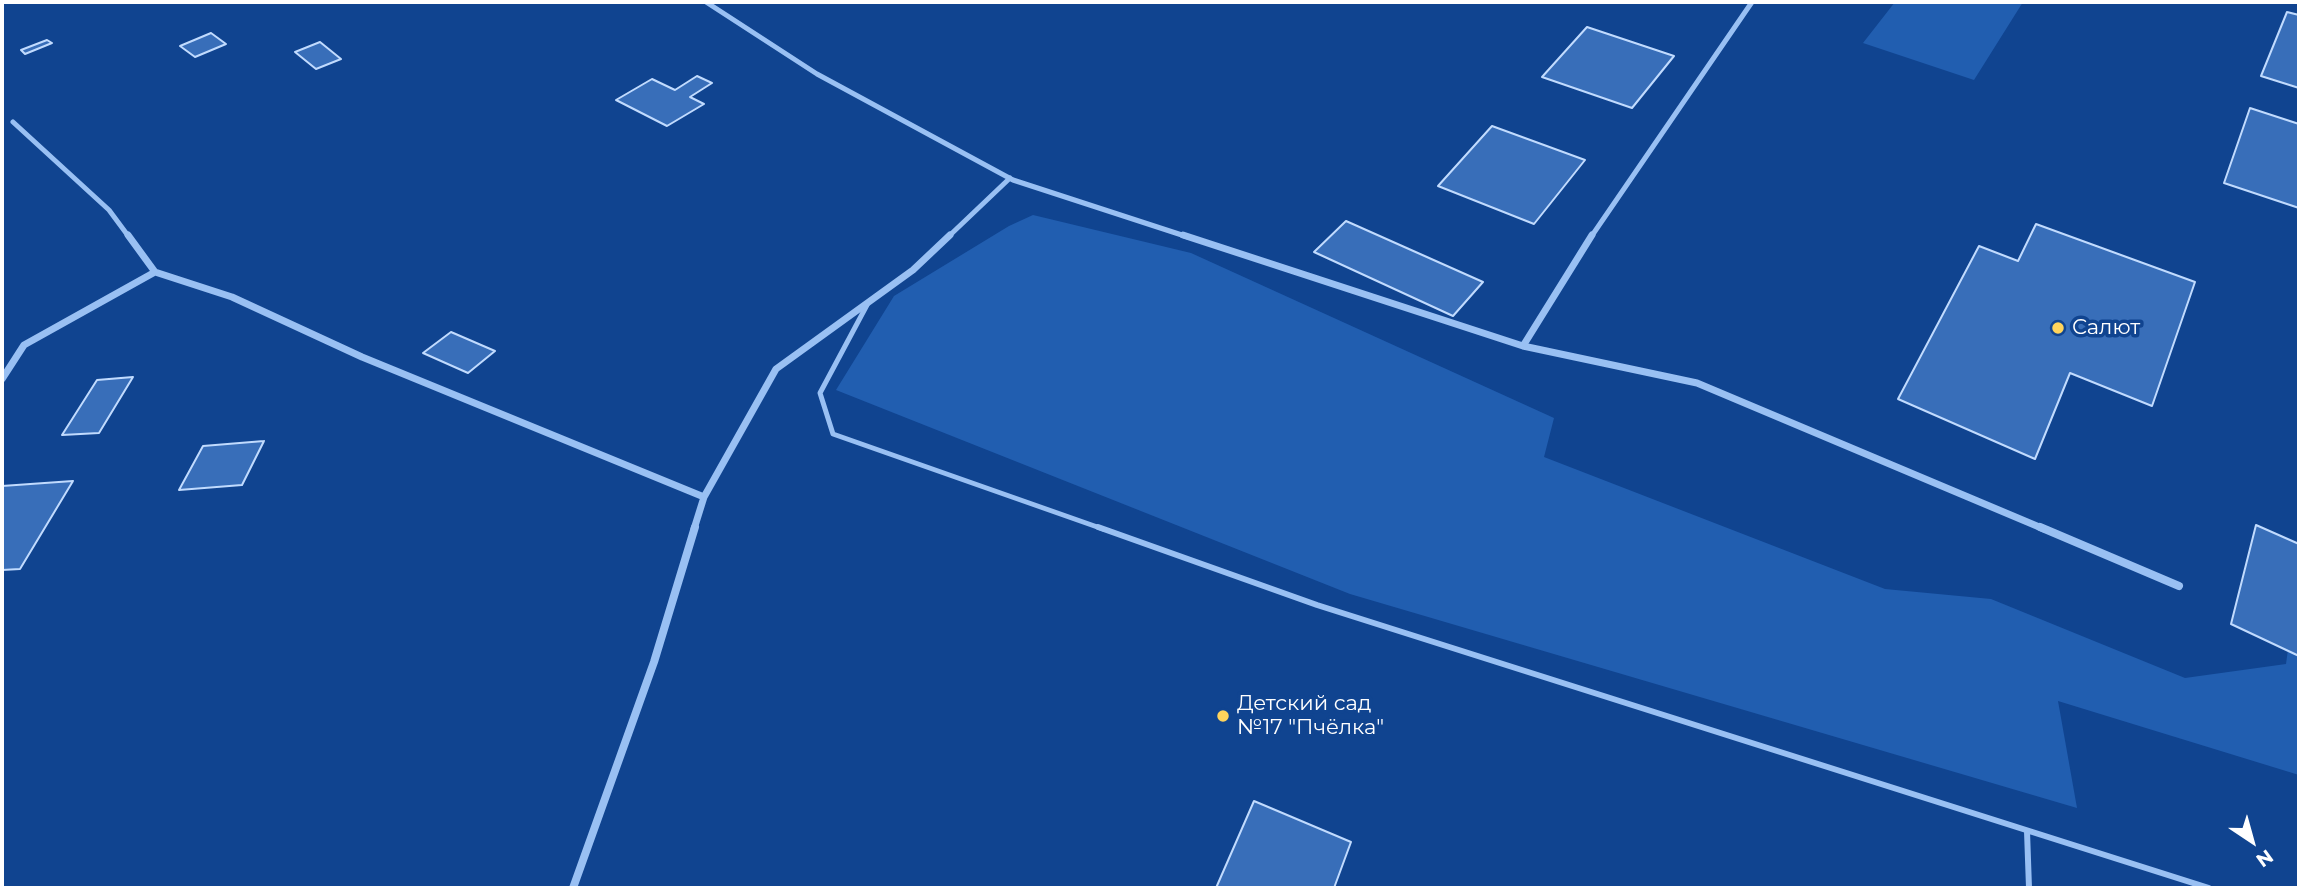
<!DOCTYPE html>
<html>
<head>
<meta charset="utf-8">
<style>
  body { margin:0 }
  #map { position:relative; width:2301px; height:890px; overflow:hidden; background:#104490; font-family:Montserrat,sans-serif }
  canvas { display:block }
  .frame { position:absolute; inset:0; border:4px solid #fff; pointer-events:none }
  .north { position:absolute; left:2217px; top:806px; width:70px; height:70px; -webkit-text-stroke:5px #104490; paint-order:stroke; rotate:144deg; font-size:19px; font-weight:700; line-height:28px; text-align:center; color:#fff }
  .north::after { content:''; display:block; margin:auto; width:24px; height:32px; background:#fff; clip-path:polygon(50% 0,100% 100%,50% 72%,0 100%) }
</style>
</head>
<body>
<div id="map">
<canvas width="2301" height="890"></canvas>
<div class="frame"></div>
<div class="north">N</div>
</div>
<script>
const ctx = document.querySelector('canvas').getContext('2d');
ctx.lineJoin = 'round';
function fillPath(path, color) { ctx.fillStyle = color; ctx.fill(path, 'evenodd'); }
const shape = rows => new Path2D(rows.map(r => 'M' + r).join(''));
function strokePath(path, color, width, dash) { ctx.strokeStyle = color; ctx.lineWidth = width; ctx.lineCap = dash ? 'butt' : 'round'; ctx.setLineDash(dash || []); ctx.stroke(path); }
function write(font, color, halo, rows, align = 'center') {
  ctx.font = font + ' Montserrat,sans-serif'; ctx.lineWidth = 7; ctx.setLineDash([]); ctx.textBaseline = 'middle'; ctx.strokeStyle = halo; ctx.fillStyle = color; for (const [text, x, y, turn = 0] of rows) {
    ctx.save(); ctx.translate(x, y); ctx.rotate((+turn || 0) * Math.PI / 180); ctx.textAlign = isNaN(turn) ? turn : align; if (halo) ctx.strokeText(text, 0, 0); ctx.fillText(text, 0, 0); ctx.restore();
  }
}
const green = shape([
  [1895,2,2023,2,1974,80,1863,43],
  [1033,215,1191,253,1554,418,1544,457,1885,589,1991,599,2185,678,2286,664,2299,569,2299,775,2058,701,2077,808,1350,594,836,390,894,296,1009,226]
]);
const building = shape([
  [2287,12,2299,15,2299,88,2261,76,2287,12],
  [1587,27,1674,56,1632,108,1542,77,1587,27],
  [211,33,226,44,195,57,180,46,211,33],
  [47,40,52,43,25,54,21,50,47,40],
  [320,42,341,59,316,69,295,52,320,42],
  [697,76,712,83,690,97,704,104,667,126,616,100,652,79,675,90,697,76],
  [2250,108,2299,124,2299,208,2224,183,2250,108],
  [1492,126,1585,160,1534,224,1438,186,1492,126],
  [1346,221,1483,282,1453,316,1314,252,1346,221],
  [2036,224,2195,282,2152,406,2070,373,2035,459,1898,399,1979,246,2018,261,2036,224],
  [451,332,495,351,468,373,423,353,451,332],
  [133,377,99,433,62,435,97,380,133,377],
  [264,441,242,485,179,490,203,446,264,441],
  [73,481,20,569,2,570,2,486,73,481],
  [2256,525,2299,544,2299,656,2231,624,2256,525],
  [1254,801,1351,842,1334,888,1216,888,1254,801]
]);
const serviceFar1 = shape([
  [867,305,820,393,833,434,1103,529]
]);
const service = shape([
  [1098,527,1317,605,2209,888],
  [2027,831,2029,888]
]);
const minorFar2 = shape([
  [706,2,817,74,1013,180,1188,237],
  [13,122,109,210,129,237],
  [948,237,1010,178],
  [1591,237,1752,2]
]);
const minorFar1 = shape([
  [128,235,155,272],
  [1183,235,1523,346,1697,383,2044,529],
  [1523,346,1592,235],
  [2,379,24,345,155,272,232,297,362,357,704,497],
  [694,529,704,497,776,369,913,270,950,235]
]);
const minor = shape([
  [2040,527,2179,586],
  [573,888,654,662,695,527]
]);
const markers = [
  [2058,328,7,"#ffd45c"],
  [1223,716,7,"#ffd45c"]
];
const poiNames = [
  ["Салют",2072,328],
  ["Детский сад",1237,704],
  ["№17 \"Пчёлка\"",1237,728]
];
fillPath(green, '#215eb0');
fillPath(building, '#386eb9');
strokePath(building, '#c1dbfe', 2);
strokePath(serviceFar1, '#99c0f3', 5);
strokePath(service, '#99c0f3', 6);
strokePath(minorFar2, '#99c0f3', 5);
strokePath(minorFar1, '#99c0f3', 7);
strokePath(minor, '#99c0f3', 8);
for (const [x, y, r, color] of markers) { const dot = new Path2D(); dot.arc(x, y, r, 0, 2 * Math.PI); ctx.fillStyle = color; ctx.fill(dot); strokePath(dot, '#104490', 2.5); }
write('21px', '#fff', '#104490', poiNames, 'left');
</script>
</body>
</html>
